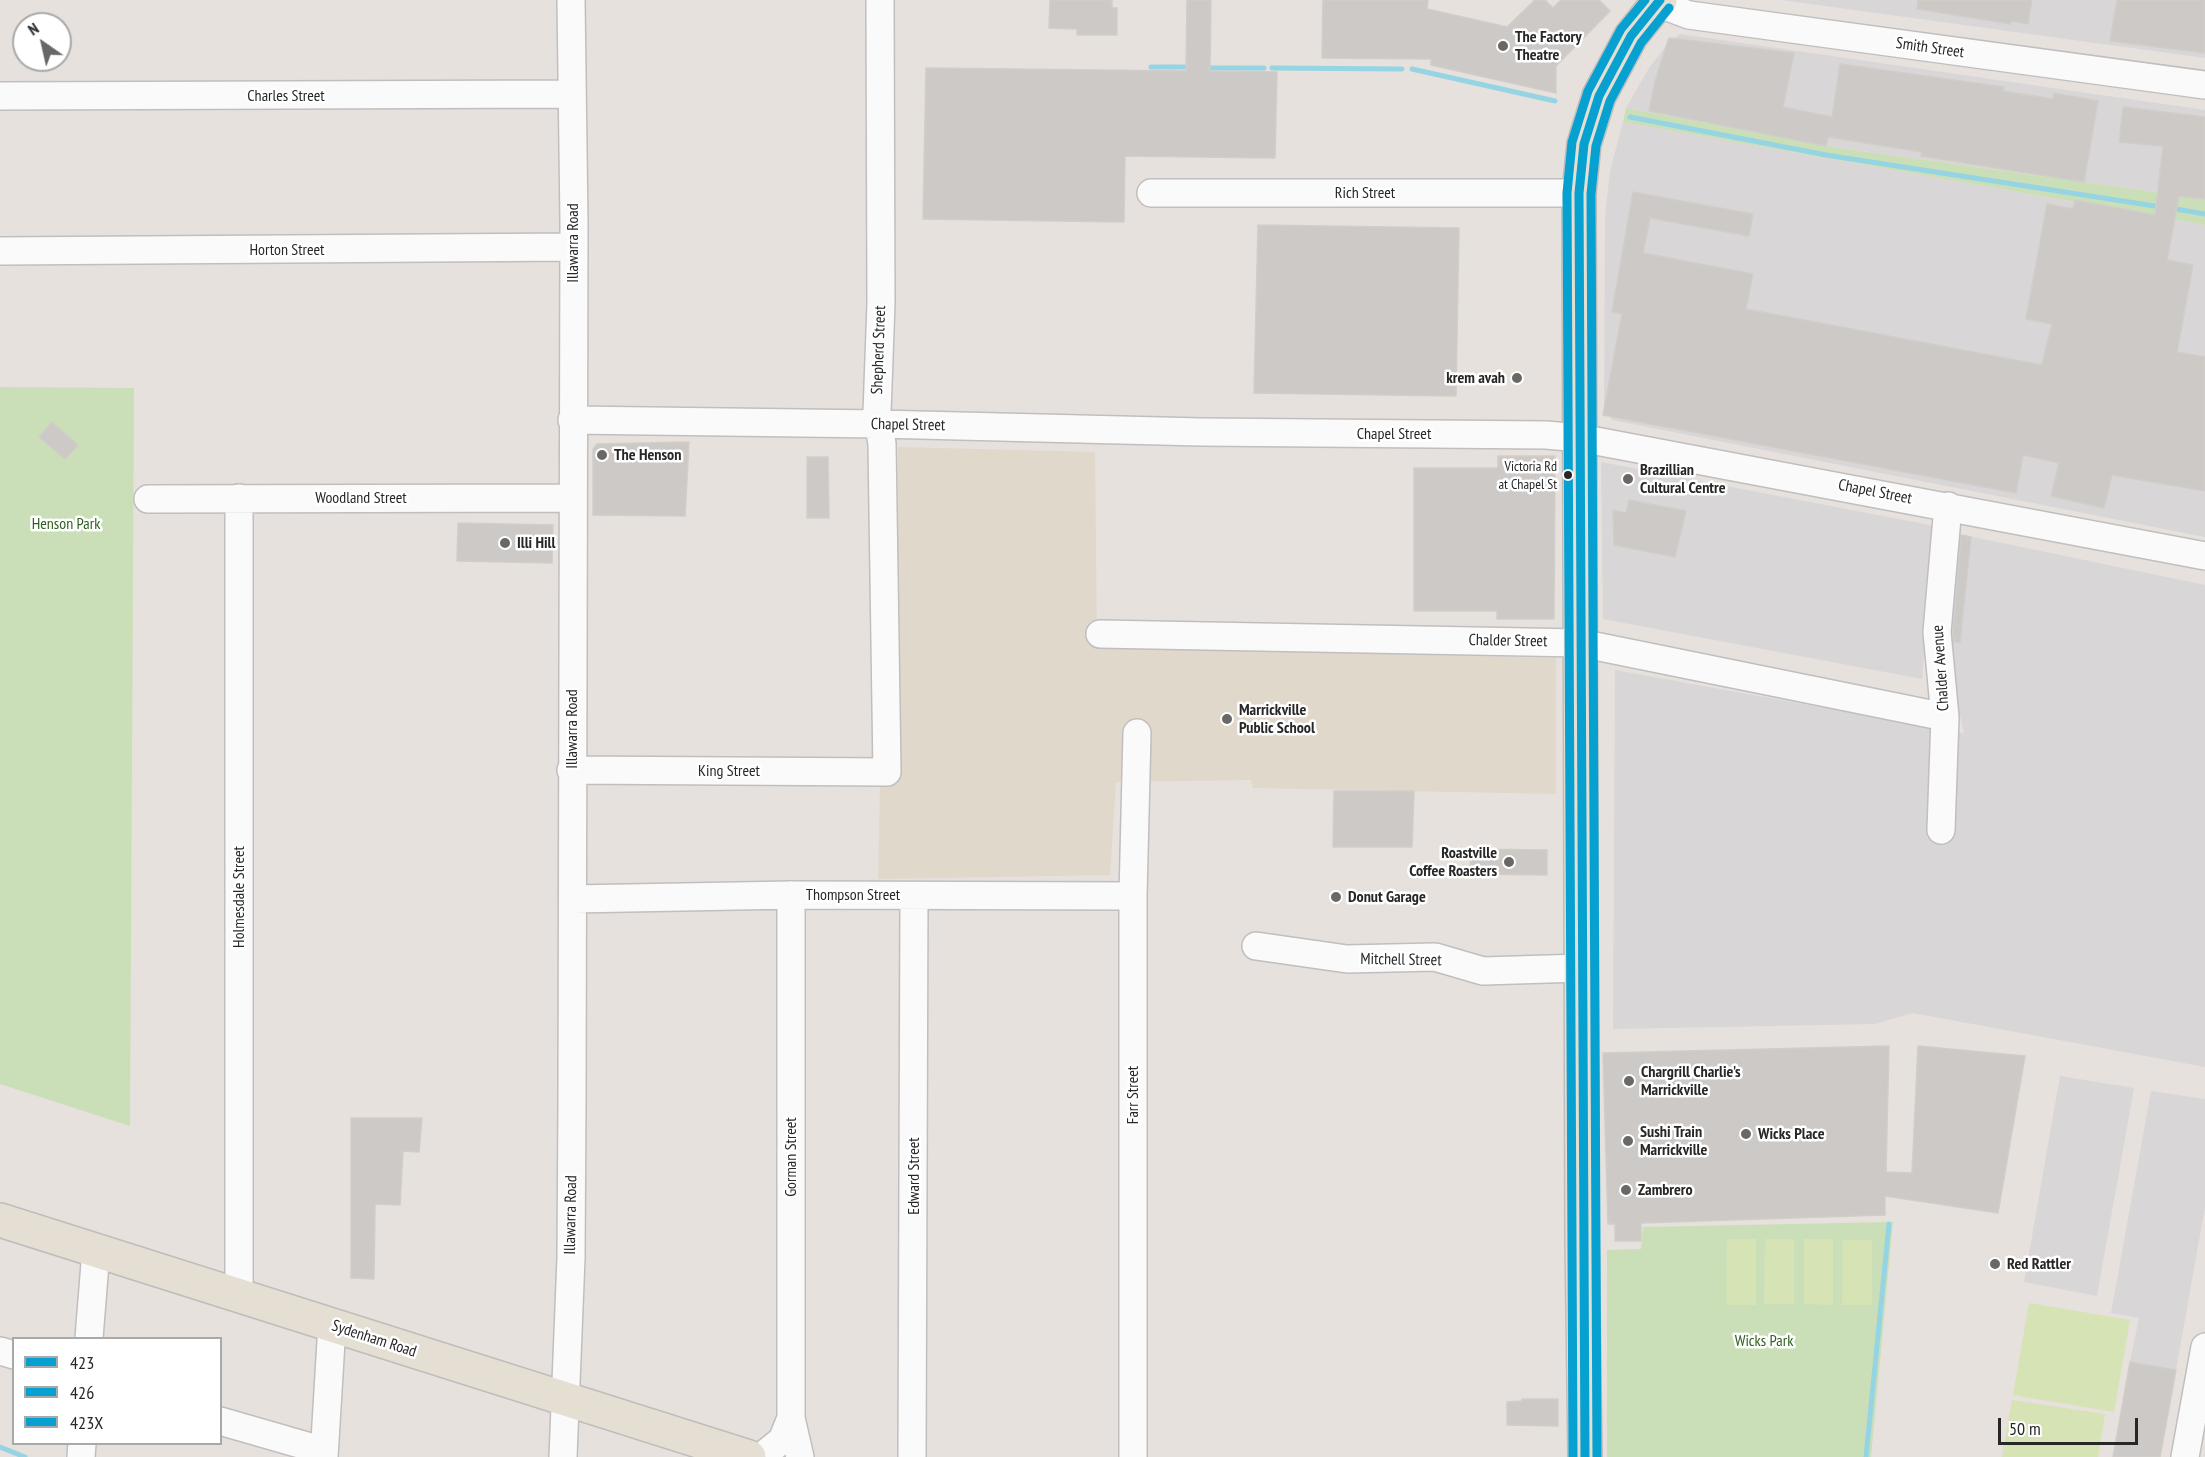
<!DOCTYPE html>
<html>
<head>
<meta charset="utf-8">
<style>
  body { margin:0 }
  #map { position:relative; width:2205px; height:1457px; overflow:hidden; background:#e6e1dc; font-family:"PT Sans Narrow",sans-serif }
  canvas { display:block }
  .legend { position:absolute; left:12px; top:1337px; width:210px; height:108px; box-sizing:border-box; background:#fff; border:2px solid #a9a9a9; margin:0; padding:8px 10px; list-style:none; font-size:18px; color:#272727 }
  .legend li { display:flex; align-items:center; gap:12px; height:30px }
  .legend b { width:30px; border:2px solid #a9a9a9 }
  .north { position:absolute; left:12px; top:12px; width:60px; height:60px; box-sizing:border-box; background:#fff; border:2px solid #a9a9a9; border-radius:50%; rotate:326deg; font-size:16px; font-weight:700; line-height:24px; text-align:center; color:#272727 }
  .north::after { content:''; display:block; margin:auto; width:21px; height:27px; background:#6a6866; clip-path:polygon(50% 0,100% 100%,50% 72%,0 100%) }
  .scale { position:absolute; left:1998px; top:1418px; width:140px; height:27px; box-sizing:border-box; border:3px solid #272727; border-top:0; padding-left:8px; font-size:18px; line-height:21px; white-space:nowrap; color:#272727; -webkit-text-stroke:4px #fff; paint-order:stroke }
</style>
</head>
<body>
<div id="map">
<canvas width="2205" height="1457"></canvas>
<ul class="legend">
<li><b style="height:8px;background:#06a0d1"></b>423</li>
<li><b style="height:8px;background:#06a0d1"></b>426</li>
<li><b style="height:8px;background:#06a0d1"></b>423X</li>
</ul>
<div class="north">N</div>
<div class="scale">50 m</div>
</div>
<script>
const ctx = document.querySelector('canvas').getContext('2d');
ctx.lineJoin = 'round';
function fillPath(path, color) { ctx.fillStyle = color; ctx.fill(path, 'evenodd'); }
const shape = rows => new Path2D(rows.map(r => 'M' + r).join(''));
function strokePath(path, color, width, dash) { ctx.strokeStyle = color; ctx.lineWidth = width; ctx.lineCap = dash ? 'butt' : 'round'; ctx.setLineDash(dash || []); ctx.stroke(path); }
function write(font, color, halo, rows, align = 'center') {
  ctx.font = font + ' "PT Sans Narrow",sans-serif'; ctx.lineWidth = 5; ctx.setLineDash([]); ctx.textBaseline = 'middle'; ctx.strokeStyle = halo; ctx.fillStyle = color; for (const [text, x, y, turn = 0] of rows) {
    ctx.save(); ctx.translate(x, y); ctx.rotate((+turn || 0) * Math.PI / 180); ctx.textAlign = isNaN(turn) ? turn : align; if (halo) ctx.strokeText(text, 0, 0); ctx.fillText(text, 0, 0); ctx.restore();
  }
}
const industrial = shape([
  [1781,0,2205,0,2205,58],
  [1680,34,2205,110,2205,199,1826,146,1626,108,1649,68,1669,42],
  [1623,122,2205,225,2205,537,1612,420,1604,408,1605,217,1610,171],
  [1601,462,1935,526,1922,679,1603,619],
  [1954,533,2205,585,2205,1067,1913,1013,1875,1024,1613,1029,1615,670,1964,733,1943,641],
  [2060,1076,2134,1088,2097,1296,2024,1282],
  [2151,1091,2205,1099,2205,1207,2176,1370,2130,1362,2139,1318,2111,1313]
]);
const education = shape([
  [898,447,1095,452,1097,647,1556,658,1556,794,1253,788,1251,780,1116,782,1110,875,878,879,880,786,898,784]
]);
const green = shape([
  [1626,108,1826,146,2205,199,2205,225,1623,122],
  [0,387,134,388,130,1126,0,1084],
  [1893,1222,1871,1457,1607,1457,1607,1250,1641,1249,1643,1227]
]);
const pitch = shape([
  [1727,1239,1756,1239,1756,1305,1726,1305],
  [1765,1239,1794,1239,1794,1304,1764,1304],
  [1804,1239,1833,1239,1833,1305,1804,1304],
  [1843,1240,1872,1240,1872,1305,1842,1305],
  [2029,1303,2130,1320,2114,1412,2013,1395],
  [2012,1400,2105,1414,2098,1457,2002,1457]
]);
const stream = shape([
  [1151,67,1192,67],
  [1204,68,1264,68],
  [1272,68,1402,69],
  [1412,69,1555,101],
  [1630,117,1826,155,2161,207],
  [2170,208,2205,214],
  [0,1447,25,1457],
  [1866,1457,1889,1224]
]);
const building = shape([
  [1050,0,1112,0,1112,8,1117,8,1117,35,1077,35,1077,29,1049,28,1050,0],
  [1187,0,1211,0,1210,71,1277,72,1275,158,1125,156,1124,222,923,219,926,68,1186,71,1187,0],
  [1323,0,1428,0,1427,9,1507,27,1535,0,1545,0,1553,8,1561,0,1599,0,1610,11,1556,66,1556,93,1431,65,1431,59,1322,58,1323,0],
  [1918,0,2032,0,2028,24,2011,21,2011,24,1917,9,1918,0],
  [2117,0,2205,0,2205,53,2110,41,2117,0],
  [1669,38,1794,53,1783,107,1832,117,1840,64,2004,87,2003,91,2053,99,2054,93,2098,101,2084,182,1921,156,1922,152,1828,137,1826,146,1649,111,1655,81,1669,38],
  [2123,107,2205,117,2205,199,2179,196,2167,260,2193,265,2177,352,2205,357,2205,491,2112,475,2104,508,2051,496,2059,463,2023,455,2016,493,1603,415,1622,314,1612,312,1633,192,1753,214,1749,236,1650,218,1643,253,1753,274,1746,309,2042,365,2052,324,2026,319,2047,204,2073,209,2075,200,2155,215,2163,146,2119,142,2123,107],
  [1258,225,1459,228,1456,396,1254,393,1258,225],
  [52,422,78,445,65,459,39,437,52,422],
  [689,442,685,516,593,515,593,449,597,444,689,442],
  [1498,456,1555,456,1554,619,1497,619,1497,611,1414,611,1414,468,1498,468,1498,456],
  [807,457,828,457,829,518,807,518,807,457],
  [1629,500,1686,511,1675,557,1614,545,1613,510,1626,513,1629,500],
  [458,523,553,525,552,563,457,561,458,523],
  [1961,535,1971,537,1960,642,1954,642,1953,632,1961,535],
  [1334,791,1414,791,1412,847,1333,847,1334,791],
  [1471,849,1547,850,1547,875,1470,874,1471,849],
  [1889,1046,1886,1172,1912,1173,1918,1046,2025,1056,1998,1213,1885,1196,1885,1215,1641,1223,1641,1241,1615,1241,1615,1224,1608,1224,1603,1053,1889,1046],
  [351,1118,422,1118,419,1152,403,1151,400,1205,375,1204,374,1279,351,1278,351,1118],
  [2130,1362,2176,1370,2160,1457,2113,1457,2130,1362],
  [1522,1399,1558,1399,1558,1426,1507,1425,1507,1402,1522,1401,1522,1399]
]);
const minor = shape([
  [1657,3,1689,15,2205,85],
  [0,96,571,94],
  [1151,193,1579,193],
  [0,251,574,247],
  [572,420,879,424,1201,432,1546,435,1580,438,2205,556],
  [148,499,573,498],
  [1100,634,1580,643,1945,717],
  [571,770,887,772,882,444,877,413,881,303,880,0],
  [1941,830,1945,717,1937,632,1948,506],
  [791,895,791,1418,800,1457],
  [573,899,791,895,1133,896],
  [1256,946,1347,959,1435,957,1483,971,1581,968],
  [239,1296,239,498],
  [89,1338,96,1251],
  [0,1351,14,1355],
  [220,1421,324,1451],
  [81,1457,82,1444],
  [324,1457,332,1325],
  [563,1457,571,1258,572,1100,574,223,571,0],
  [761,1457,782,1440,791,1418],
  [912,1457,914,896],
  [1133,1457,1133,896,1137,733],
  [2185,1457,2205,1347]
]);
const major = shape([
  [0,1220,749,1457],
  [1585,1457,1582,1239,1579,193,1584,144,1599,96,1631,36,1660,0]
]);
const bus1 = shape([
  [1585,1457,1579,193,1584,144,1599,96,1631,36,1660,0]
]);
const bus2 = shape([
  [1597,1457,1591,194,1596,146,1610,101,1641,43,1669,8]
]);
const bus3 = shape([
  [1573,1457,1567,193,1572,142,1588,91,1621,29,1645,0]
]);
const markers = [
  [1503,46,6,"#6a6866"],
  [1517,378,6,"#6a6866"],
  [602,455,6,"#6a6866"],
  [1568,475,5,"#272727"],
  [1628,479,6,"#6a6866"],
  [505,543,6,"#6a6866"],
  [1227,719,6,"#6a6866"],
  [1509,862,6,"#6a6866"],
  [1336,897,6,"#6a6866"],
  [1629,1081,6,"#6a6866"],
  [1746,1134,6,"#6a6866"],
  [1628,1141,6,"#6a6866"],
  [1626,1190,6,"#6a6866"],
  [1995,1264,6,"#6a6866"]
];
const busNames = [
  ["Victoria Rd",1557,467],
  ["at Chapel St",1557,485]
];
const poiNames = [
  ["The Factory",1515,37],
  ["Theatre",1515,55],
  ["krem avah",1505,378,"right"],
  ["The Henson",614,455],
  ["Brazillian",1640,470],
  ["Cultural Centre",1640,488],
  ["Illi Hill",517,543],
  ["Marrickville",1239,710],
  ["Public School",1239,728],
  ["Roastville",1497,853,"right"],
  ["Coffee Roasters",1497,871,"right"],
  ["Donut Garage",1348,897],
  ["Chargrill Charlie's",1641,1072],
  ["Marrickville",1641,1090],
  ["Sushi Train",1640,1132],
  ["Marrickville",1640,1150],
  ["Wicks Place",1758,1134],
  ["Zambrero",1638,1190],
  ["Red Rattler",2007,1264]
];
const streetNames = [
  ["Smith Street",1930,48,8],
  ["Charles Street",286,96],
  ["Rich Street",1365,193],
  ["Illawarra Road",573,243,-90],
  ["Horton Street",287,250],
  ["Shepherd Street",879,350,-88],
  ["Chapel Street",908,425,1],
  ["Chapel Street",1394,434],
  ["Chapel Street",1875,492,11],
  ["Woodland Street",361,498],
  ["Chalder Street",1508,641,1],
  ["Chalder Avenue",1941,668,-94],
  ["Illawarra Road",572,729,-90],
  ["King Street",729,771],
  ["Thompson Street",853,895],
  ["Holmesdale Street",239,897,-90],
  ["Mitchell Street",1401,960,1],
  ["Farr Street",1133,1095,-90],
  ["Gorman Street",791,1157,-90],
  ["Edward Street",914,1176,-90],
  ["Illawarra Road",571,1215,-89],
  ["Sydenham Road",374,1339,18]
];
const parkNames = [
  ["Henson Park",66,524],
  ["Wicks Park",1764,1341]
];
fillPath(industrial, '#d9d6d8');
fillPath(education, '#e0d8cb');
fillPath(green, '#cadfb7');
fillPath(pitch, '#d5e3b5');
strokePath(stream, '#95d4e3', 5);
fillPath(building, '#ccc9c6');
strokePath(building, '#d1cdc9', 1.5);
strokePath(minor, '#c0bebe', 30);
strokePath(major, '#bfbdbb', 36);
strokePath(minor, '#fbfafa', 27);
strokePath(major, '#e4ded3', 33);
strokePath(bus1, '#06a0d1', 9);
strokePath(bus2, '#06a0d1', 9);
strokePath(bus3, '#06a0d1', 9);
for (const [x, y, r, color] of markers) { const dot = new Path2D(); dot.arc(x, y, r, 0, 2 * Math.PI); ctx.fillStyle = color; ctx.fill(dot); strokePath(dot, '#fff', 2); }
write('14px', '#272727', '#fff', busNames, 'right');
write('bold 16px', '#272727', '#fff', poiNames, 'left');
write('16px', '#272727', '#fff', streetNames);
write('16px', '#2f5e1d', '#fff', parkNames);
</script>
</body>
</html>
